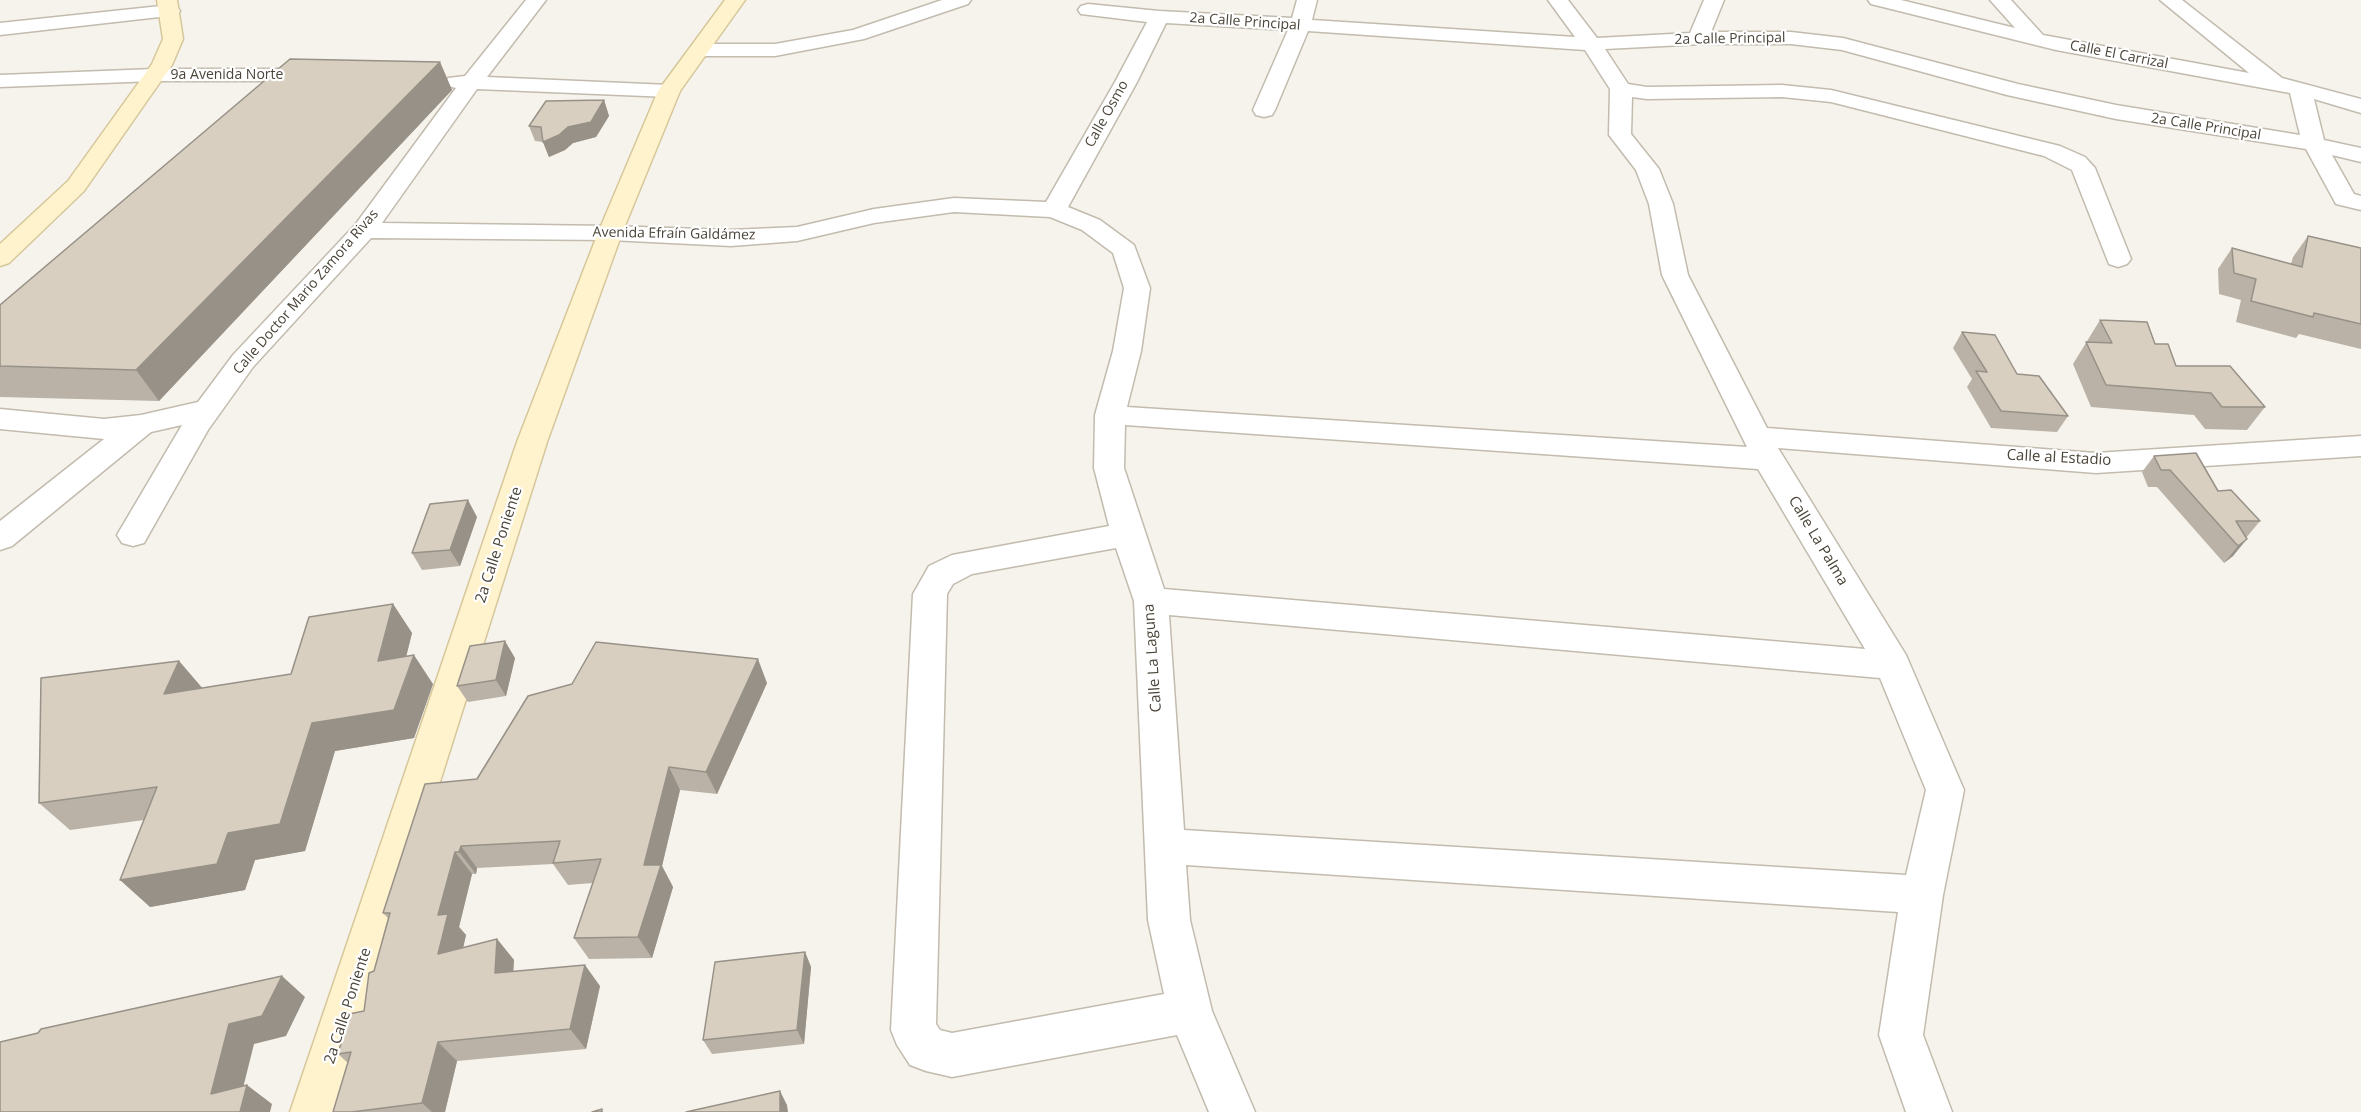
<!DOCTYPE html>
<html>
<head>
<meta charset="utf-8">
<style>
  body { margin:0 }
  canvas { display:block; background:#f6f3ec }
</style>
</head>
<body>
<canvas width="2361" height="1112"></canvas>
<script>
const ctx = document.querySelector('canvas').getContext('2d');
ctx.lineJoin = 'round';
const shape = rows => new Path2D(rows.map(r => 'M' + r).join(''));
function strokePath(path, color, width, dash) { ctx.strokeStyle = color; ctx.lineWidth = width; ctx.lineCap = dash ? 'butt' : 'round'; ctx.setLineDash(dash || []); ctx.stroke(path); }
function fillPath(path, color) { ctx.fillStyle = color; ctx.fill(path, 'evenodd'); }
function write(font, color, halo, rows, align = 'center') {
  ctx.font = font + ' "Open Sans",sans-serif'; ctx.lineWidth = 4.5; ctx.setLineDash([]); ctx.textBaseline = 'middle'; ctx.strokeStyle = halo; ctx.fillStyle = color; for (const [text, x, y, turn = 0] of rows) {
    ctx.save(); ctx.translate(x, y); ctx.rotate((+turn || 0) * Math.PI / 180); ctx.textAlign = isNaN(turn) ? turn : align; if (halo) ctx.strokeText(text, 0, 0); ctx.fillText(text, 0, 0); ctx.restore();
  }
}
const street = shape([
  [526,0,546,0,487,77,669,85,677,86,680,91,677,96,669,97,477,89,382,223,610,226,731,230,797,227,874,209,954,198,1046,202,1115,82,1147,22,1081,14,1078,10,1081,6,1088,4,1159,11,1292,18,1297,0,1317,0,1312,20,1575,37,1548,0,1568,0,1597,38,1690,33,1704,0,1724,0,1711,32,1791,32,1843,38,2018,84,2116,105,2300,135,2290,93,2056,50,1871,4,1868,0,1901,0,2015,28,1990,0,2011,0,2043,35,2249,73,2160,0,2182,0,2282,78,2361,99,2361,113,2314,99,2324,140,2361,148,2361,162,2332,155,2354,194,2361,196,2361,210,2336,204,2306,149,2116,119,2007,95,1842,50,1791,44,1703,44,1605,49,1628,84,1647,87,1782,85,1831,90,2060,146,2085,157,2095,168,2131,259,2127,264,2118,267,2109,264,2072,170,2044,156,1831,102,1782,97,1647,99,1632,97,1631,134,1659,169,1673,204,1688,275,1767,428,2096,453,2361,436,2361,456,2096,473,1778,448,1906,655,1964,790,1943,895,1923,1035,1952,1112,1906,1112,1879,1035,1898,912,1186,865,1190,920,1212,1011,1255,1112,1209,1112,1177,1035,952,1077,926,1071,910,1065,897,1045,891,1030,913,594,929,566,952,555,1109,526,1094,468,1095,415,1113,351,1124,288,1113,253,1082,230,1050,217,954,212,874,223,797,241,731,246,610,240,371,238,253,367,208,430,144,543,133,546,122,543,117,535,182,425,151,432,12,546,0,550,0,521,104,439,0,429,0,409,104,419,141,415,198,402,233,355,355,225,456,88,448,86,444,82,448,78,465,76,526,0],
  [1166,23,1288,30,1253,110,1256,115,1264,117,1272,115,1275,110,1308,31,1585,50,1610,89,1609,135,1636,170,1649,204,1662,275,1747,447,1127,407,1141,351,1150,288,1134,245,1100,220,1068,207,1137,82,1166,23],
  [1125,425,1758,469,1865,649,1164,589,1124,468,1125,425],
  [1116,548,1134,601,1148,920,1164,994,952,1033,940,1030,936,1024,947,594,953,584,972,574,1116,548],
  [1169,615,1880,678,1926,790,1906,875,1184,830,1169,615],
  [942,0,971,0,968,4,864,39,775,56,699,56,692,54,689,50,692,46,699,44,775,44,853,30,942,0],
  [170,5,177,7,180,11,177,15,0,35,0,23,170,5],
  [154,69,317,69,324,71,328,75,324,79,317,81,154,81,0,87,0,75,154,69]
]);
const secondary = shape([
  [157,0,177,0,183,39,172,65,84,191,9,263,0,266,0,244,68,181,152,64,163,39,157,0],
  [725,0,745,0,680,91,622,233,547,442,336,1112,290,1112,517,442,598,233,658,91,725,0]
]);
const wall = shape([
  [440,62,452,90,159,401,0,397,0,305],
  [604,100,609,116,596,137,573,143,565,150,549,157,543,142,535,141,529,126],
  [2308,236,2361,248,2361,349,2299,334,2296,338,2236,322,2241,300,2219,294,2218,269,2232,248,2291,264,2293,257],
  [2100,320,2155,344,2176,366,2265,407,2247,430,2205,429,2194,415,2091,407,2073,364],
  [1962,332,2017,374,2068,416,2057,432,1991,428,1967,387,1972,379,1953,348],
  [2154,456,2218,491,2260,521,2246,538,2233,556,2224,563,2157,487,2148,487,2142,472],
  [477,517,460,566,422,570,412,553],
  [393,604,412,633,406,657,433,684,414,738,335,751,305,851,255,860,245,890,150,907,144,820,70,830,39,803,179,661,202,688,291,674],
  [515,658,506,696,468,702,457,686],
  [767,683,717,794,680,790,662,866,673,887,652,958,589,959,574,938,593,883,568,885,553,864,477,868,476,874,472,874,459,927,466,935,463,948,497,939,514,960,513,971,600,986,586,1049,457,1061,445,1112,352,1112,348,1063,338,1054,364,1011,388,918,383,913,477,779],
  [805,952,811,967,804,1044,712,1054,703,1040]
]);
const shadedWall = shape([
  [440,62,452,90,159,401,136,370],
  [604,100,609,116,596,137,573,143,565,150,549,157,543,142,568,127],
  [468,500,477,517,460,566,450,550],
  [2247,539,2233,556,2224,563,2238,546],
  [393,604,412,633,398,689,378,661],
  [505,641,515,658,506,696,496,680],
  [414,655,433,684,414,738,335,751,305,851,255,860,245,890,150,907,120,880,312,723],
  [758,659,767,683,717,794,706,772],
  [179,661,204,690,164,694],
  [669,767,680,790,662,866,673,887,652,958,638,937,644,865],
  [461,846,477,868,476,874,459,852],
  [455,852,472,874,459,927,466,935,457,975,438,954,438,915],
  [497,939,514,960,512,993,495,973],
  [805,952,811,967,804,1044,797,1030],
  [585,965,600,986,586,1049,570,1029],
  [282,976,305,997,286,1036,254,1044,237,1112,211,1094,229,1024],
  [438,1042,457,1061,445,1112,432,1112,422,1103],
  [247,1085,272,1104,270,1112,240,1112],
  [780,1091,787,1105,788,1112,780,1112]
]);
const building = shape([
  [290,59,440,62,136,370,0,366,0,305,290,59],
  [604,100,591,122,568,127,559,135,543,142,541,127,529,126,546,101,604,100],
  [2308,236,2361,248,2361,324,2314,313,2313,317,2251,301,2256,279,2234,273,2232,248,2302,267,2308,236],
  [2100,320,2147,322,2155,344,2168,344,2176,366,2230,366,2265,407,2222,407,2211,393,2106,385,2086,342,2112,343,2100,320],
  [1962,332,1995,335,2017,374,2039,376,2068,416,2001,411,1976,371,1987,372,1962,332],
  [2196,453,2218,491,2231,490,2260,521,2236,521,2247,539,2238,546,2170,470,2161,470,2154,456,2196,453],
  [468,500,450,550,412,553,430,504,468,500],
  [393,604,378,661,414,655,394,710,312,723,280,824,228,833,217,864,120,880,157,787,39,803,41,678,179,661,164,694,291,674,309,617,393,604],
  [505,641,496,680,457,686,470,646,505,641],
  [596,642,758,659,706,772,669,767,644,865,661,865,638,937,574,938,601,859,553,863,560,841,461,846,459,852,455,852,438,915,448,914,438,954,497,939,495,973,585,965,570,1029,438,1042,422,1103,352,1112,333,1112,351,1052,338,1054,349,1014,364,1011,369,973,374,971,390,913,383,913,425,784,477,779,528,696,572,684,596,642],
  [805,952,797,1030,703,1040,715,962,805,952],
  [282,976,262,1016,229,1024,211,1094,247,1085,240,1112,0,1112,0,1042,38,1033,41,1029,282,976],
  [780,1091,780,1112,686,1112,780,1091],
  [602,1109,602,1112,592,1112,602,1109]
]);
const farStreetnames = [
  ["2a Calle Principal",1245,22,4],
  ["2a Calle Principal",1730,39,-1],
  ["Calle El Carrizal",2119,55,11],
  ["9a Avenida Norte",227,75],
  ["Calle Osmo",1107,114,-61],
  ["2a Calle Principal",2206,127,9],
  ["Avenida Efraín Galdámez",674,234,1],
  ["Calle Doctor Mario Zamora Rivas",306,292,-49]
];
const streetNames = [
  ["Calle al Estadio",2059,458,3],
  ["Calle La Palma",1818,541,59],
  ["2a Calle Poniente",499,545,-72],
  ["Calle La Laguna",1153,658,-94],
  ["2a Calle Poniente",348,1006,-72]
];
strokePath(street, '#c2bbae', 3);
strokePath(secondary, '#d6c79b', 3);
fillPath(street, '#fff');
fillPath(secondary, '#fff3cd');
fillPath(wall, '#bab2a6');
fillPath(shadedWall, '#979187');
fillPath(building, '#d8cfc1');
strokePath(building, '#979187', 1.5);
write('14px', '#4b4439', '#fff', farStreetnames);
write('15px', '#4b4439', '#fff', streetNames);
</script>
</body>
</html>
